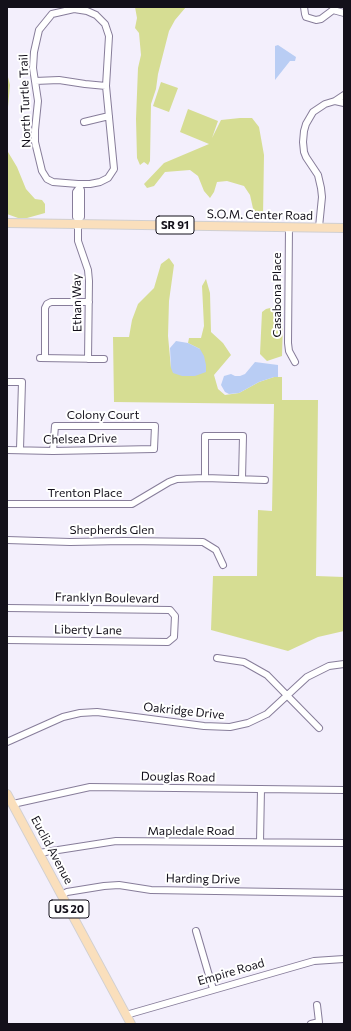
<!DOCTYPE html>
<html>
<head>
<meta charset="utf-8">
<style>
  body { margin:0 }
  #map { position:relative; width:351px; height:1031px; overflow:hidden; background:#f3effc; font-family:Commissioner,sans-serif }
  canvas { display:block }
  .frame { position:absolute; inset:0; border:8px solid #13101a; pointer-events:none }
</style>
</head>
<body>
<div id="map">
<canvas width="351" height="1031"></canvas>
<div class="frame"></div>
</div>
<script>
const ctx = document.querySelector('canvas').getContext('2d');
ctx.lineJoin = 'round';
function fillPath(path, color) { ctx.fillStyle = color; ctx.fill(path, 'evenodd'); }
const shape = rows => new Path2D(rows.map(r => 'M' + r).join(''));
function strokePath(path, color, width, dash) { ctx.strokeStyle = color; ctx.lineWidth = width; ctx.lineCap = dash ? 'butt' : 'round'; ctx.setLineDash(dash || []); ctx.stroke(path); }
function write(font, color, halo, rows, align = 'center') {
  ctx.font = font + ' Commissioner,sans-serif'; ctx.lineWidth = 4; ctx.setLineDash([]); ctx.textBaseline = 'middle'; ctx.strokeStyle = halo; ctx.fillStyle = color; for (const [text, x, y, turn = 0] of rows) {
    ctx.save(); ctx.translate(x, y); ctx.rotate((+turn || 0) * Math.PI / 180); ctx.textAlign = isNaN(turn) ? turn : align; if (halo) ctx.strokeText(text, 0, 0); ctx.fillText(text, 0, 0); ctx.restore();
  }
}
const green = shape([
  [135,7,186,7,175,20,169,31,158,74,156,89,151,104,150,161,148,165,144,162,140,165,137,158,136,119,138,68,141,55,139,33,135,28,137,18],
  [7,73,10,85,7,118,8,152,17,167,26,189,35,199,42,200,45,204,45,213,27,218,18,218,7,214],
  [161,82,178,88,169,112,153,106],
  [188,109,218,121,212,138,221,120,240,118,252,118,259,127,264,155,263,216,261,217,254,213,250,195,244,186,227,181,217,182,214,192,210,198,204,191,198,176,190,170,165,172,154,186,147,188,144,184,164,163,209,144,180,132],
  [169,258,174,265,169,301,168,336,171,368,200,349,188,343,189,338,201,338,204,326,202,286,206,279,210,293,211,332,223,343,231,355,214,375,218,389,225,395,239,393,259,382,274,377,282,377,282,400,318,400,316,576,344,577,344,631,318,637,288,651,211,630,213,576,257,576,258,510,272,511,274,404,114,402,113,337,129,337,132,320,138,304,154,288,161,264],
  [274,307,277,309,283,320,282,356,267,361,260,354,262,312,266,309]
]);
const water = shape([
  [278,45,296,57,295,61,290,61,275,80,275,46],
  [176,341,188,343,200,349,204,356,206,365,206,372,195,376,182,376,173,373,171,368,170,348],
  [255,362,278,365,278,377,274,377,259,382,239,393,229,394,225,392,221,385,224,376,231,374,235,376,240,376,245,374]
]);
const minor = shape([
  [304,7,305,14,306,17,316,20,321,19,333,10,344,13],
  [35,81,59,80,85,84,106,86],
  [335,101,344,103],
  [84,122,109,116],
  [78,184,90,184,100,182,108,178,114,169,106,86,109,36,105,24,96,15,87,11,74,9,52,14,39,30,34,52,33,68,38,101,35,130,35,142,42,171,47,179,53,182,78,184,81,190,81,217,78,219,78,241,88,270,89,281,88,359],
  [78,219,76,217,76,192,79,188],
  [289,227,288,343,289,351,295,362],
  [319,227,322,197,321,188,318,175,306,157,304,152,303,142,304,131,306,124,313,112,325,104,335,101,344,95],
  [40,358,104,359],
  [45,358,45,308,47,304,51,302,89,302],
  [7,382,22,382,20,449],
  [7,450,53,451,154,449,155,426,55,426,53,451],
  [242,479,243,436,205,436,205,478,265,480],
  [7,504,132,504,169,482,177,479,205,478],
  [7,540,70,542,124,541,203,542,216,550,223,565],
  [7,608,170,610,175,616,174,637,168,642,7,640],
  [217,658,244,662,267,675,319,728],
  [7,742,63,717,80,713,97,712,204,726,230,727,248,723,267,714,307,677,329,666,344,664],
  [13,804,90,787,344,790],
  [260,842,261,789],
  [39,853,116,841,344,843],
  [62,895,67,892,104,886,119,885,151,890,344,893],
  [196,931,213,989],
  [126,1015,314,961,344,959],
  [311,1024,319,1022,317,1005]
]);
const major = shape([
  [7,223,344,228],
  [7,794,131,1024]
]);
const shields = [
  [175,225,38],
  [69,909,40]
];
const shieldNames = [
  ["SR 91",175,225],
  ["US 20",69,909]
];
const streetNames = [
  ["North Turtle Trail",25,101,-92],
  ["S.O.M. Center Road",260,215,1],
  ["Casabona Place",277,295,-90],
  ["Ethan Way",77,303,-91],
  ["Colony Court",103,415],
  ["Chelsea Drive",80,439,-1],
  ["Trenton Place",85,493],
  ["Shepherds Glen",112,530],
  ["Franklyn Boulevard",107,598,1],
  ["Liberty Lane",88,630,1],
  ["Oakridge Drive",184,711,6],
  ["Douglas Road",178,777,1],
  ["Mapledale Road",191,831],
  ["Euclid Avenue",52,850,62],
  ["Harding Drive",203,879,1],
  ["Empire Road",231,972,-16]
];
fillPath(green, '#d6dd93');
fillPath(water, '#b9cdf4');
strokePath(minor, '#877d9a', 8);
strokePath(major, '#d0cfd1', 10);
strokePath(minor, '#fff', 6);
strokePath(major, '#fadfbc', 8);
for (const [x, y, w] of shields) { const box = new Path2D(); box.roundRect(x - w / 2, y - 9, w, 18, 3); ctx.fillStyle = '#fff'; ctx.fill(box); strokePath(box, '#13101a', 1); }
write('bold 11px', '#13101a', null, shieldNames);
write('12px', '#13101a', '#fff', streetNames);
</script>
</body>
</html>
